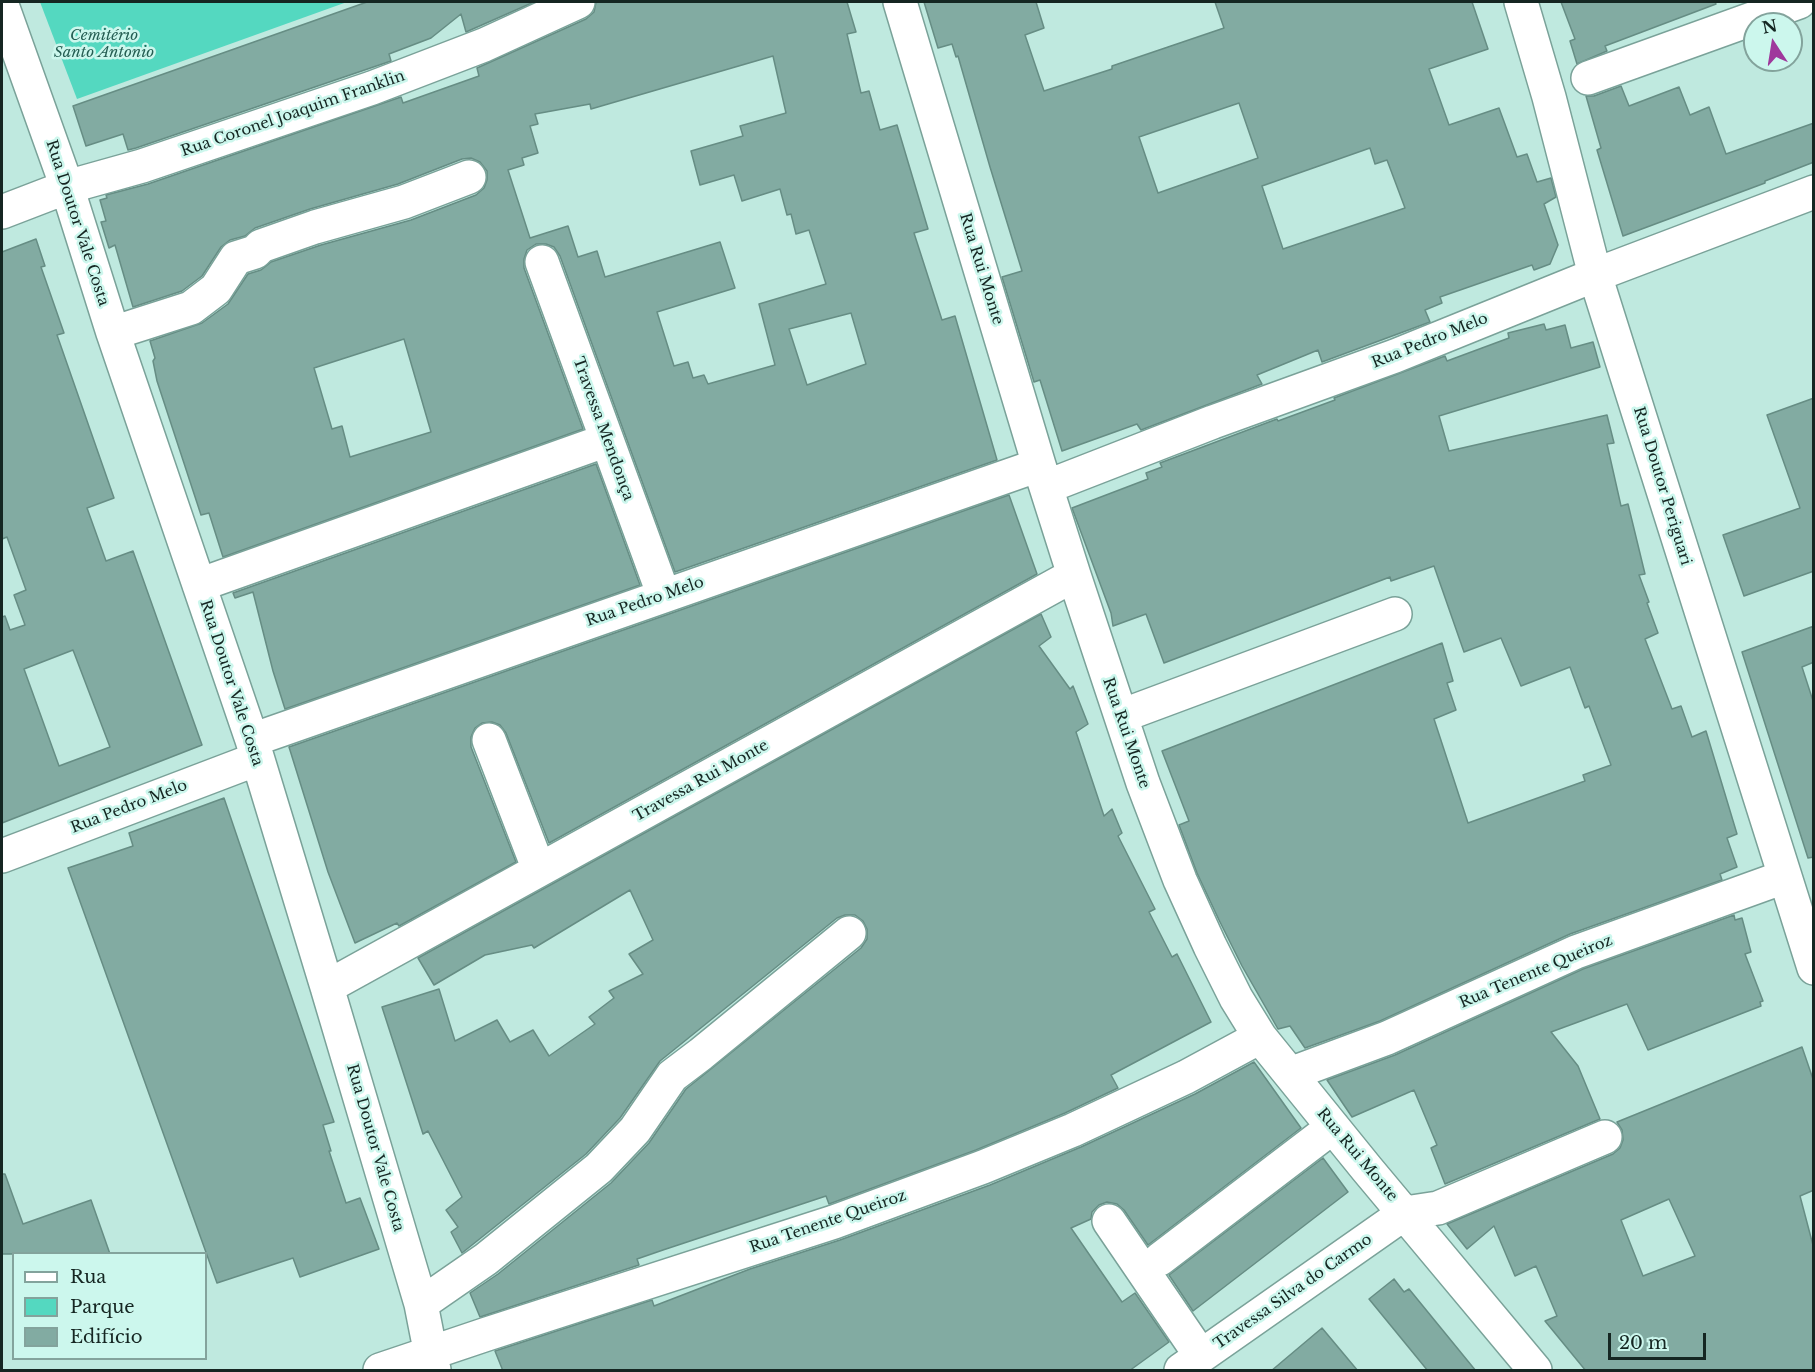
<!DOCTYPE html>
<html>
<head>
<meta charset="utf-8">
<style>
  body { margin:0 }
  #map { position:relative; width:1815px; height:1372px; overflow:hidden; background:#bfe9df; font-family:"Libre Baskerville",serif }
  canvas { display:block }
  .frame { position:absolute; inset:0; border:3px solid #152622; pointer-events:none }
  .legend { position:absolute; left:12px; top:1252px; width:195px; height:108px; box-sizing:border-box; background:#ccf7ed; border:2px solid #83a39c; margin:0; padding:8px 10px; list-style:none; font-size:18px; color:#152622 }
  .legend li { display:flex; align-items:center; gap:12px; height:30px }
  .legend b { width:30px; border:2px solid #83a39c }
  .north { position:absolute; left:1743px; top:12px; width:60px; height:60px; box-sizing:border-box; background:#ccf7ed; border:2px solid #83a39c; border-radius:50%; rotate:348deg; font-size:16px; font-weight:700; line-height:24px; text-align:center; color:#152622 }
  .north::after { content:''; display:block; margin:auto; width:21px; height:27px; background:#9f389c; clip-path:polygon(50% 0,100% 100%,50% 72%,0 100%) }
  .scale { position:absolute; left:1608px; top:1333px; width:98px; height:27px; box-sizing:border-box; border:3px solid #152622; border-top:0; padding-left:8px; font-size:18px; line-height:21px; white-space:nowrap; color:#152622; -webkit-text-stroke:4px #ccf7ed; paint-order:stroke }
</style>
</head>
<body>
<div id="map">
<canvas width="1815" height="1372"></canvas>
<div class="frame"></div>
<ul class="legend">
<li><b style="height:8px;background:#fff"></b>Rua</li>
<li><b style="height:16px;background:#54d8c0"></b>Parque</li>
<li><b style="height:16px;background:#82aba2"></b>Edifício</li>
</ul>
<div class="north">N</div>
<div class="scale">20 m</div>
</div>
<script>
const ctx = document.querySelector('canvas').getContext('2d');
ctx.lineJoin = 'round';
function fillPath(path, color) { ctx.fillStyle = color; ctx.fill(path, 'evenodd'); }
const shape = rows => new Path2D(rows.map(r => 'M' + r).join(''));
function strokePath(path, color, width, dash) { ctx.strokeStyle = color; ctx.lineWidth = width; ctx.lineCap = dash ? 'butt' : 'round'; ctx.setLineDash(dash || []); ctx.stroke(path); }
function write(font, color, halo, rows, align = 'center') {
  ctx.font = font + ' "Libre Baskerville",serif'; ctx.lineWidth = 5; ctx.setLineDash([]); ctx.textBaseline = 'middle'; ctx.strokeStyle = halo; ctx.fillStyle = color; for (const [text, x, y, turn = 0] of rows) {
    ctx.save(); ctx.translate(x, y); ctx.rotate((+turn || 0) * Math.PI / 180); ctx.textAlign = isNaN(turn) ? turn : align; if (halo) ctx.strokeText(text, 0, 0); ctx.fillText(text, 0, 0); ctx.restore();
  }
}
const green = shape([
  [40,2,347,2,77,99]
]);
const building = shape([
  [367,2,534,2,466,32,461,14,431,38,389,54,391,61,136,148,128,150,123,134,86,146,73,106,367,2],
  [596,2,847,2,856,32,847,34,861,93,869,91,880,130,897,125,928,229,914,233,942,320,955,316,997,460,675,572,560,256,554,247,546,244,536,244,527,250,524,259,524,268,583,429,223,557,209,513,201,515,157,381,153,361,155,358,150,341,202,323,228,304,248,274,261,270,271,262,321,245,411,220,476,195,484,188,487,180,487,171,480,162,471,158,462,159,398,184,310,209,255,228,245,236,230,240,221,247,202,276,182,291,133,307,115,245,109,248,101,222,106,221,100,200,107,198,106,195,148,184,401,97,403,103,479,76,477,68,586,19,594,12,596,2],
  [773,56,786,113,740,126,743,136,691,151,700,185,734,175,742,201,780,189,787,215,791,214,796,234,809,230,826,284,759,304,775,365,708,384,704,375,693,378,688,362,674,366,657,312,735,288,720,242,605,277,597,251,578,257,568,226,530,238,508,170,524,165,522,158,538,153,530,126,538,124,535,114,590,104,591,109,773,56],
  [851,313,866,364,807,385,789,329,851,313],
  [404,339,431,432,350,457,342,426,332,429,314,368,404,339],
  [924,2,1036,2,1044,28,1025,35,1044,91,1112,69,1112,66,1224,28,1215,2,1472,2,1488,49,1429,69,1449,125,1499,108,1517,157,1527,154,1537,182,1551,178,1556,197,1544,204,1558,245,1550,264,1534,270,1532,265,1440,297,1442,303,1425,310,1430,322,1322,362,1318,350,1257,375,1262,384,1141,430,1137,424,1062,451,1040,380,1034,382,1002,277,1022,271,990,167,958,56,956,57,952,44,938,48,924,2],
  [1239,103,1258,158,1158,193,1139,137,1239,103],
  [1370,148,1375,164,1387,160,1405,208,1283,249,1262,186,1370,148],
  [1561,2,1715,2,1716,4,1605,46,1607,51,1577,64,1570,41,1575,39,1561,2],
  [1621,86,1629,106,1679,87,1690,115,1709,107,1726,154,1814,123,1814,162,1765,181,1765,183,1623,236,1597,150,1601,148,1586,96,1594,96,1621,86],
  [36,239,45,266,41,267,64,333,57,335,114,498,87,508,106,561,133,551,202,745,2,823,2,617,5,616,10,630,25,625,14,595,26,590,7,537,2,539,2,252,36,239],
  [73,650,110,747,59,766,24,669,73,650],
  [1544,324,1546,330,1565,325,1571,348,1593,342,1600,367,1439,416,1449,451,1607,415,1614,443,1607,444,1621,506,1628,504,1645,574,1639,575,1649,602,1647,603,1658,633,1645,639,1672,709,1681,706,1692,737,1706,731,1737,834,1727,838,1737,867,1720,874,1722,880,1570,934,1380,1021,1305,1048,1290,1026,1278,1029,1242,966,1219,920,1197,873,1179,825,1189,821,1162,751,1442,643,1453,681,1447,683,1456,710,1434,719,1468,823,1585,781,1583,775,1611,765,1589,706,1585,708,1570,667,1521,686,1501,638,1464,652,1434,566,1391,581,1390,577,1164,663,1146,614,1113,626,1111,613,1072,508,1148,479,1146,473,1162,467,1160,463,1277,419,1278,421,1335,400,1334,398,1445,356,1447,361,1509,338,1508,333,1544,324],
  [1814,398,1814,571,1744,596,1723,535,1800,508,1767,415,1814,398],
  [596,464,640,585,285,709,273,671,253,592,235,598,233,593,596,464],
  [1009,495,1037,574,549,843,506,733,500,725,492,722,482,723,475,728,471,737,471,747,516,862,399,926,397,923,355,943,328,872,289,747,1009,495],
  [1041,614,1051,637,1039,646,1070,689,1073,686,1088,724,1076,732,1104,816,1112,809,1122,833,1118,836,1155,909,1149,912,1172,957,1177,954,1211,1022,1111,1075,1118,1088,1065,1113,976,1150,829,1204,826,1196,663,1250,637,1259,639,1265,480,1317,470,1293,498,1274,611,1183,649,1143,686,1089,861,948,867,939,867,929,863,921,855,915,845,915,837,918,660,1061,620,1118,586,1154,462,1253,451,1232,458,1227,446,1210,462,1197,428,1131,423,1134,382,1007,439,989,455,1041,497,1020,510,1042,533,1030,549,1056,595,1024,589,1017,614,998,609,991,643,974,629,954,653,940,630,890,534,948,532,945,485,955,434,985,418,958,1041,614],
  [1814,626,1814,662,1802,667,1814,704,1814,857,1808,858,1742,652,1814,626],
  [224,798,334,1122,323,1125,331,1151,329,1151,346,1203,360,1198,379,1249,300,1277,293,1258,217,1283,68,868,133,846,129,833,224,798],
  [1734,915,1735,920,1742,918,1751,952,1745,954,1763,1001,1760,1002,1761,1006,1648,1050,1627,1004,1551,1032,1578,1066,1600,1119,1445,1184,1431,1148,1437,1145,1414,1090,1352,1117,1327,1080,1395,1055,1583,969,1734,915],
  [1802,1047,1814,1082,1814,1190,1800,1196,1814,1249,1814,1371,1586,1371,1545,1321,1557,1316,1536,1266,1515,1276,1494,1226,1467,1249,1447,1224,1613,1154,1620,1148,1623,1140,1622,1130,1617,1122,1802,1047],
  [1669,1199,1695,1256,1643,1276,1621,1220,1669,1199],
  [1254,1062,1301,1128,1148,1245,1124,1210,1117,1204,1107,1202,1099,1205,1092,1212,1091,1219,1071,1228,1122,1302,1135,1293,1169,1342,1129,1371,503,1371,495,1351,652,1300,654,1306,750,1269,840,1240,990,1185,1081,1147,1135,1122,1195,1094,1254,1062],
  [1323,1158,1348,1192,1193,1311,1169,1275,1323,1158],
  [2,1174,5,1174,23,1224,91,1200,110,1254,2,1254,2,1174],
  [1394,1279,1404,1292,1409,1289,1476,1371,1428,1371,1369,1299,1394,1279],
  [1322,1328,1358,1371,1271,1371,1322,1328]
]);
const minor = shape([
  [900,2,1039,465,1074,575,1143,783,1180,880,1210,946,1236,998,1260,1037,1367,1169,1535,1370],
  [1521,2,1549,97,1595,275,1814,968],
  [2,5,67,187,113,333,252,740,327,987,405,1250,421,1304,434,1370],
  [1588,78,1799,2],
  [2,212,67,187,142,166,372,88,484,45,578,2],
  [542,262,664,596],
  [113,333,191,308,216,289,236,258,255,252,261,246,315,227,404,202,469,177],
  [1046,487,1213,422,1395,356,1595,275,1814,192],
  [199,585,607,440],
  [1121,716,1395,614],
  [252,740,1039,465],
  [489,740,539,870],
  [2,856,257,759],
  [327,987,1074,575],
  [1290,1074,1387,1038,1576,952,1784,877],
  [1109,1221,1201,1356],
  [1160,1259,1333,1127],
  [421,1304,486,1259,599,1168,635,1130,672,1076,701,1054,849,933],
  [380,1370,487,1334,834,1222,983,1167,1073,1130,1186,1077,1260,1037],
  [1181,1370,1405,1213,1438,1208,1605,1137]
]);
const parkNames = [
  ["Cemitério",104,36],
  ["Santo Antonio",104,53]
];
const streetNames = [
  ["Rua Coronel Joaquim Franklin",293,114,-19],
  ["Rua Doutor Vale Costa",77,223,72],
  ["Rua Rui Monte",981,269,73],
  ["Rua Pedro Melo",1430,341,-22],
  ["Travessa Mendonça",603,429,70],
  ["Rua Doutor Periguari",1662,486,73],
  ["Rua Pedro Melo",645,602,-19],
  ["Rua Doutor Vale Costa",231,683,72],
  ["Rua Rui Monte",1126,733,71],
  ["Travessa Rui Monte",701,781,-29],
  ["Rua Pedro Melo",129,807,-21],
  ["Rua Tenente Queiroz",1536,972,-23],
  ["Rua Doutor Vale Costa",375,1148,74],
  ["Rua Rui Monte",1357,1155,50],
  ["Rua Tenente Queiroz",828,1222,-19],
  ["Travessa Silva do Carmo",1293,1292,-35]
];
fillPath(green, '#54d8c0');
fillPath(building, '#82aba2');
strokePath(building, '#668d84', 1.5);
strokePath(minor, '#7aa299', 36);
strokePath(minor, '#fff', 33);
write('italic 15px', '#255e53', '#ccf7ed', parkNames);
write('15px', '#152622', '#ccf7ed', streetNames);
</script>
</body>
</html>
